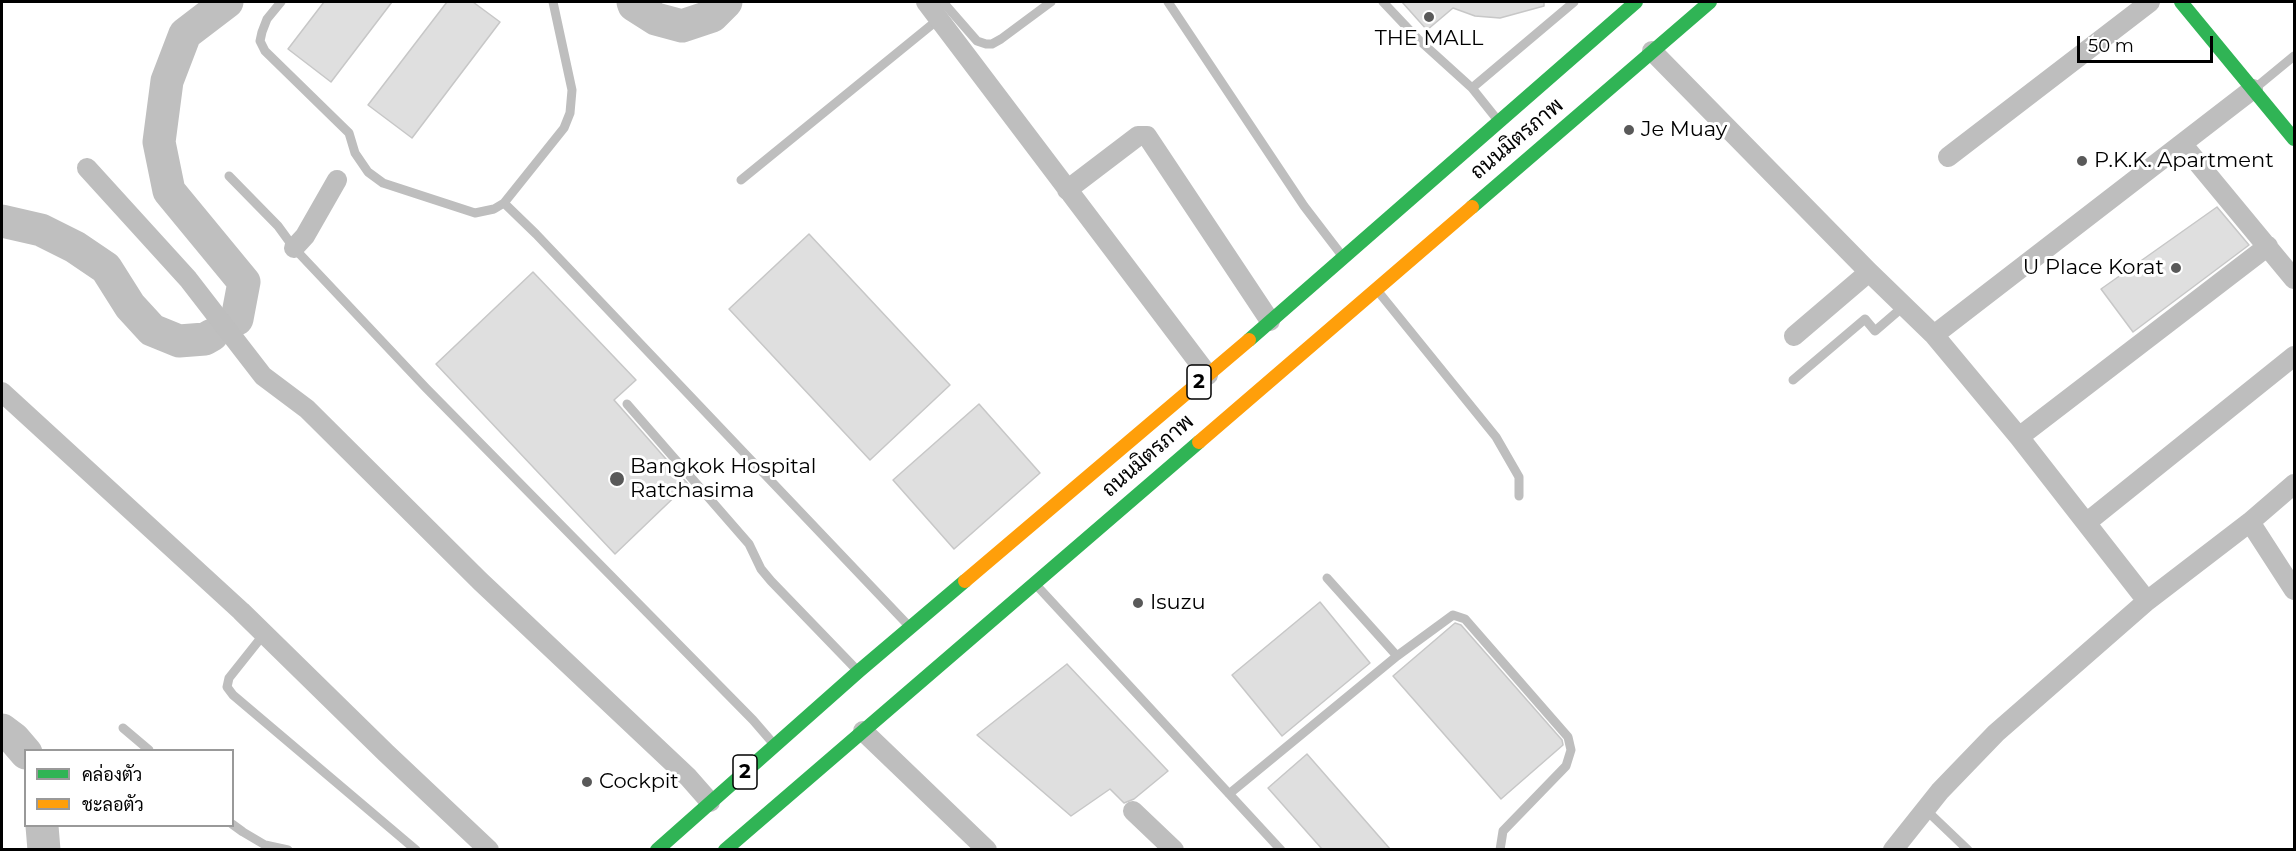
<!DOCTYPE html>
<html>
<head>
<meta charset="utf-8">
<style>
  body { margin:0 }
  #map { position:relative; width:2296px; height:851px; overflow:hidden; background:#fff; font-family:Montserrat,Sarabun,sans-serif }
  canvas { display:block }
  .frame { position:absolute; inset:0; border:3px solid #000; pointer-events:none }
  .legend { position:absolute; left:24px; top:749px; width:210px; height:78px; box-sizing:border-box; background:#fff; border:2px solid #999; margin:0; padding:8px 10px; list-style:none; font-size:18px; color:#000 }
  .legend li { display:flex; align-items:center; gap:12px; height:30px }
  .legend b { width:30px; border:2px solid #999 }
  .scale { position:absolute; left:2077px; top:36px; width:136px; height:27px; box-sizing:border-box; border:3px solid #000; border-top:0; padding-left:8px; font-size:18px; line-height:21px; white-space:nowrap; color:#000; -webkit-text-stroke:4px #fff; paint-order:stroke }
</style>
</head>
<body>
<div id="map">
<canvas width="2296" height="851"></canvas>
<div class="frame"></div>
<ul class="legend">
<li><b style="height:8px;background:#30b455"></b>คล่องตัว</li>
<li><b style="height:8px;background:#ff9f0a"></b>ชะลอตัว</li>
</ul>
<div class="scale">50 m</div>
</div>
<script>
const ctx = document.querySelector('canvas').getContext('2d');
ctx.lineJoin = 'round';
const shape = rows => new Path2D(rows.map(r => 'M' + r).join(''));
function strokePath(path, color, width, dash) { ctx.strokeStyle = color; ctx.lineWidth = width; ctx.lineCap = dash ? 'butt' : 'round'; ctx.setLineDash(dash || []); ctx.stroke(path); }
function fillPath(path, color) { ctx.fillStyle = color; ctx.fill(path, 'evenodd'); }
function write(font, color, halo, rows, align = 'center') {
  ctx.font = font + ' Montserrat,Sarabun,sans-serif'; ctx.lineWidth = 6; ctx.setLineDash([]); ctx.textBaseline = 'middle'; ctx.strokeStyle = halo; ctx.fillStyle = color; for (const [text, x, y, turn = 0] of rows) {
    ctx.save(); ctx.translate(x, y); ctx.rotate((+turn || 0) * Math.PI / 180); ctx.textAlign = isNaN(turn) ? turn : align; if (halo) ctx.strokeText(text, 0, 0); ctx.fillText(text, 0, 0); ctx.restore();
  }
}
const river = shape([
  [227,2,185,34,167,81,159,142,169,191,244,282,237,319],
  [633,2,634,5,656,19,682,26,712,16,726,2],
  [2,221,41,230,75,247,106,268,130,306,152,330,179,341,205,339,212,335],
  [2,730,14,739,26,753],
  [42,826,44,850]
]);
const building = shape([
  [324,2,392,2,331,82,288,49,324,2],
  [447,2,473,2,500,22,412,138,368,105,447,2],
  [1402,2,1544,2,1544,6,1500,18,1475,16,1453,8,1427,30,1402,2],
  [2217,207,2249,245,2133,332,2101,289,2217,207],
  [809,234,950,385,870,460,729,309,809,234],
  [533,272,636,380,614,400,688,484,615,554,436,364,533,272],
  [979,404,1040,473,954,549,893,480,979,404],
  [1320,602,1370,663,1282,736,1232,675,1320,602],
  [1455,623,1461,625,1562,740,1563,745,1501,799,1393,676,1455,623],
  [1067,664,1168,771,1134,799,1124,803,1110,789,1071,816,977,735,1067,664],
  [1307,754,1390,849,1322,849,1268,788,1307,754]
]);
const lane = shape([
  [281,2,267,19,262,32,260,41,265,51,349,133,355,153,368,172,383,183,475,213,494,209,504,203,564,128,570,113,572,90,553,2],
  [943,2,977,41,986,44,992,44,1001,39,1051,2],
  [1168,2,1304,206,1340,253],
  [1383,2,1419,40,1472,88,1496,118],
  [1472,88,1574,2],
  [2254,89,2294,56],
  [229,176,278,226,294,248,426,388,753,720,772,742],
  [741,180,940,18],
  [504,203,536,234,907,624],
  [1381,295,1496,437,1519,477,1519,496],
  [1793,380,1865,319,1875,331,1904,306],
  [627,404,749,544,761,569,771,581,855,668],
  [1327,578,1397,656,1453,615,1465,619,1568,737,1571,750,1566,766,1503,831,1500,850],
  [1039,588,1281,850],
  [264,634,229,678,227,687,233,695,416,850],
  [123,728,149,750],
  [1229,794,1397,656],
  [1925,809,1968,850],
  [232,824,243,832,265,845,288,850]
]);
const street = shape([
  [926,2,1208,375],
  [1652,51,1869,272,1934,335,2019,437,2147,601],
  [2183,145,2294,279],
  [1948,157,2150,2],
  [87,168,188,279,263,376,307,409,480,581,688,777,710,802],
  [1067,190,1138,136,1147,136,1270,321],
  [294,248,305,236,337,180],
  [1934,335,2253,89],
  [1794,336,1869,272],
  [2,392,241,611,386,753,489,850],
  [2019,437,2268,246],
  [2250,522,2294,590],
  [2086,523,2294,356],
  [863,731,987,850],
  [1133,811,1174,850],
  [1893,850,1940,791,1996,733,2147,601,2250,522,2294,484]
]);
const fast = shape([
  [2181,2,2294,139],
  [1472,207,1710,2],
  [1249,340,1636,2],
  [657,850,859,671,965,581],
  [725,850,1199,442]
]);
const slow = shape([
  [1199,442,1472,207],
  [965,581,1249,340]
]);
const markers = [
  [1429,17,6,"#595959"],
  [1629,130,6,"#595959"],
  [2082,161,6,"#595959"],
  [2176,268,6,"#595959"],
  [617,479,8,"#595959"],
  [1138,603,6,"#595959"],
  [587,782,6,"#595959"]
];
const shields = [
  [1199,382,24],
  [745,772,24]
];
const shieldNames = [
  ["2",1199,382],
  ["2",745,772]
];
const poiNames = [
  ["THE MALL",1429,39,"center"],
  ["Je Muay",1641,130],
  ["P.K.K. Apartment",2094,161],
  ["U Place Korat",2164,268,"right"],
  ["Bangkok Hospital",630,467],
  ["Ratchasima",630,491],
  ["Isuzu",1150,603],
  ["Cockpit",599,782]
];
const streetNames = [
  ["ถนนมิตรภาพ",1517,139,-40],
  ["ถนนมิตรภาพ",1148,456,-41]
];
strokePath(river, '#bfbfbf', 33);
fillPath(building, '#dfdfdf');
strokePath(building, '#c7c7c7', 1.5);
strokePath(lane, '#bebebe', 9);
strokePath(street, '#bebebe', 20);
strokePath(fast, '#30b455', 14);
strokePath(slow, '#ff9f0a', 14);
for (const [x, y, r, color] of markers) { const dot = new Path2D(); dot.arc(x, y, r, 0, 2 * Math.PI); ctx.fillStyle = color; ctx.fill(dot); strokePath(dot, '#fff', 2); }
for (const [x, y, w] of shields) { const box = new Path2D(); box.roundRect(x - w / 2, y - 17, w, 34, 4.5); ctx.fillStyle = '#fff'; ctx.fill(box); strokePath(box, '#000', 1.5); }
write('bold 20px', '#000', null, shieldNames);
write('21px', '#000', '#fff', poiNames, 'left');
write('21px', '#000', '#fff', streetNames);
</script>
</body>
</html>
